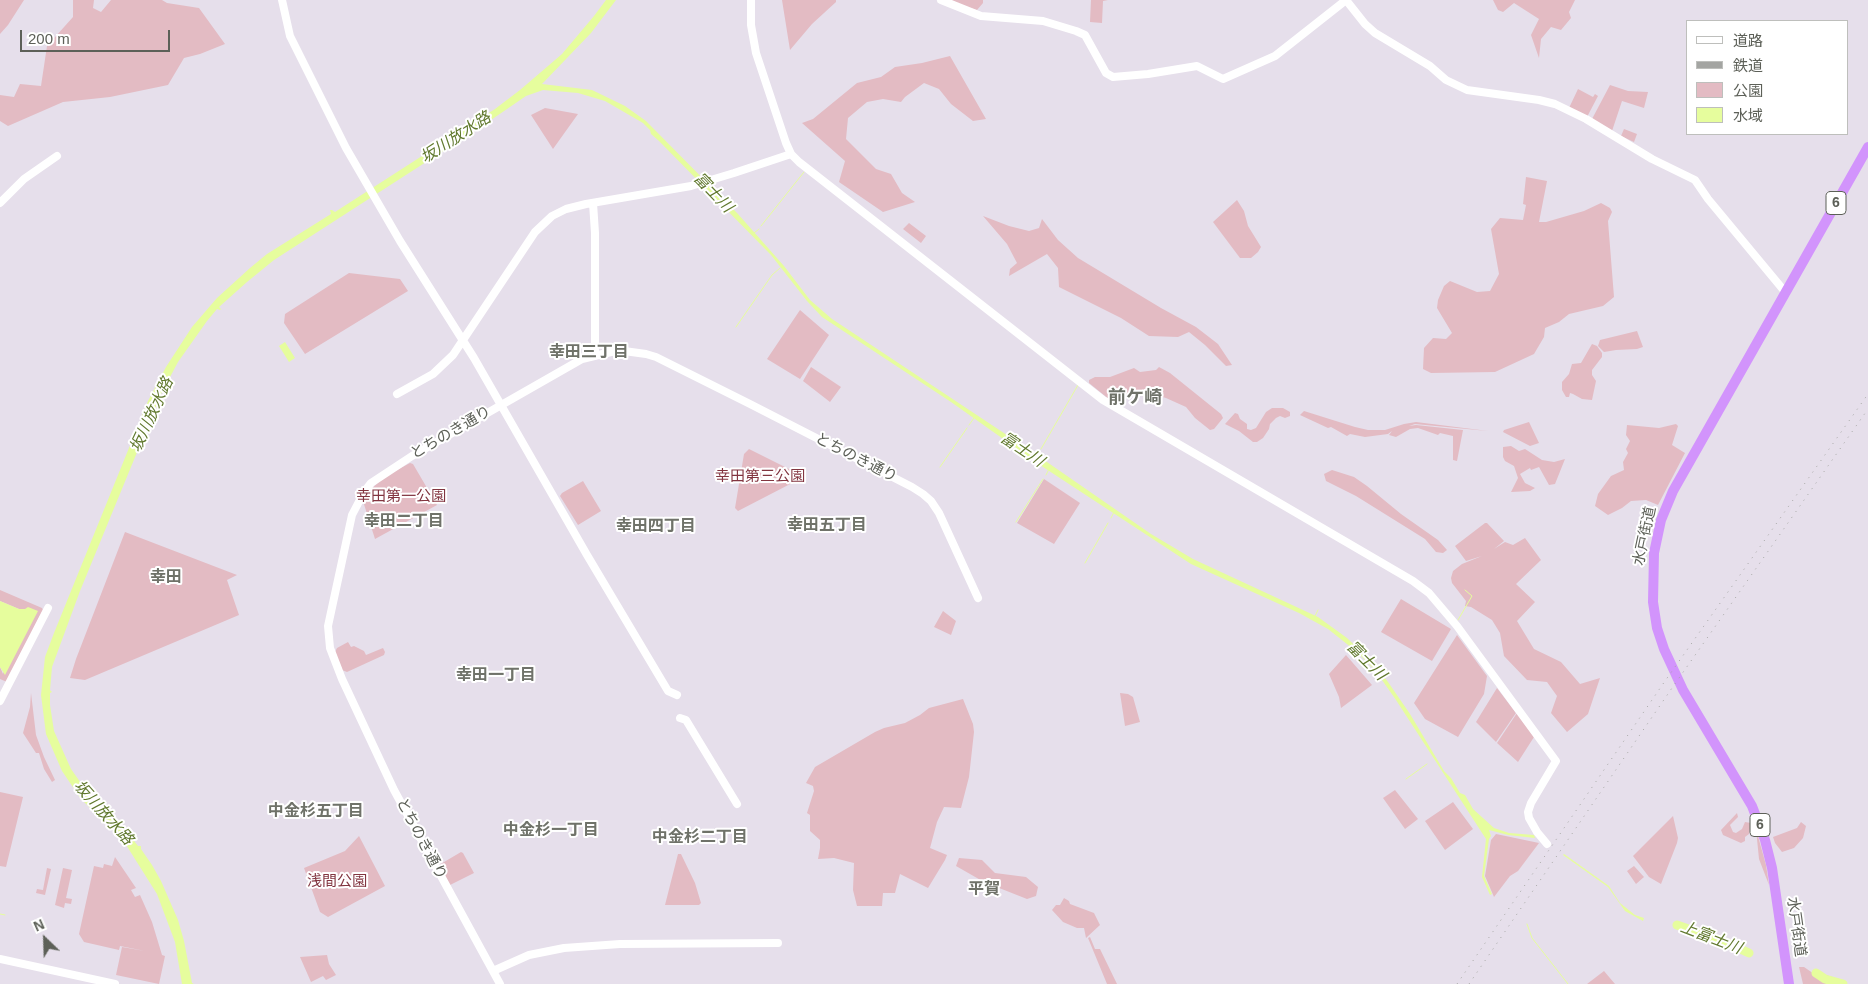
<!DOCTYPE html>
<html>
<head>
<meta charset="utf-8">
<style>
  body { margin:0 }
  #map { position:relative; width:1868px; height:984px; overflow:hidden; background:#e6dfeb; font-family:Arial,"Noto Sans JP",sans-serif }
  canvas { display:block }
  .legend { position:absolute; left:1686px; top:20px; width:162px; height:115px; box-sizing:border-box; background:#fff; border:1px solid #bebfbc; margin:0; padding:6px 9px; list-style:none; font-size:15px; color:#5d6058 }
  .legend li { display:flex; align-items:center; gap:10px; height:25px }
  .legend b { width:25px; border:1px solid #bebfbc }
  .north { position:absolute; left:20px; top:914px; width:50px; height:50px; -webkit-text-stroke:4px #fff; paint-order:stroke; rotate:336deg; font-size:14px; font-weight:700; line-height:20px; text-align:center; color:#5d6058 }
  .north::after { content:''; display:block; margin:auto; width:18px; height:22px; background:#5d6058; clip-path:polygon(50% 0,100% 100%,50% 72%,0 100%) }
  .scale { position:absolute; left:20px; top:30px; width:150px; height:22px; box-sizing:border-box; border:2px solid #5d6058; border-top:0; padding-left:6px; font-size:15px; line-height:18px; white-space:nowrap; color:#5d6058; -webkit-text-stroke:4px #fff; paint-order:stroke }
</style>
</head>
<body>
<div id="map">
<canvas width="1868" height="984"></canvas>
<ul class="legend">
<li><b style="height:6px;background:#fff"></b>道路</li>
<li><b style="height:6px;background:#a4a5a2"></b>鉄道</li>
<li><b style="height:14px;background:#e3bbc3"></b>公園</li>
<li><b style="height:14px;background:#e6fd9d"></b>水域</li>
</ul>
<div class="north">N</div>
<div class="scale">200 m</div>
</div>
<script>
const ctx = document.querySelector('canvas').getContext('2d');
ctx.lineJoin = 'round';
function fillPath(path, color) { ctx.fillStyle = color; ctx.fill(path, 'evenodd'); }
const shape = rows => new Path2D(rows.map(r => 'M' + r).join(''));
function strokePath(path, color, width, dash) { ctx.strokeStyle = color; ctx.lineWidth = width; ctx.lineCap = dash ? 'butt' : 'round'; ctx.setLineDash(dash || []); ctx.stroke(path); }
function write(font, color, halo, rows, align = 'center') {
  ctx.font = font + ' Arial,"Noto Sans JP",sans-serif'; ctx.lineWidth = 4; ctx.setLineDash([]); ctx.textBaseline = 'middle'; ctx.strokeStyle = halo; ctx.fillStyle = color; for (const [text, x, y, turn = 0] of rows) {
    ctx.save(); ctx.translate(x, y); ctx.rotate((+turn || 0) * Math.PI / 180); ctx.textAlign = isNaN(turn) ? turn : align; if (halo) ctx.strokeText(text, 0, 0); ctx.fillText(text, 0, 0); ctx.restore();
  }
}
const green = shape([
  [0,0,24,0,8,25,0,34],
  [73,0,94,0,93,8,101,12,111,0,162,0,167,3,199,8,225,44,200,54,184,58,168,85,110,97,63,102,8,126,0,121,0,95,14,97,20,84,41,86,47,46,73,17],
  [782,0,836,0,836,2,812,24,790,50],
  [951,0,983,0,983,3,977,10,962,6],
  [1091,0,1108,0,1103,1,1102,23,1090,22],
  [1493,0,1575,0,1569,12,1571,18,1561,30,1551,27,1541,39,1539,58,1531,35,1539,19,1514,3,1503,12,1498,10],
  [950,56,986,119,973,121,951,104,939,89,924,83,905,97,901,102,883,99,867,102,848,118,846,139,876,169,891,174,902,193,915,202,883,212,839,182,845,161,802,123,813,119,857,83,881,77,895,67,922,63],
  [1610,85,1628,91,1648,92,1644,108,1622,101,1612,131,1592,119],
  [1578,89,1593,97,1595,94,1598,96,1587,117,1569,108],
  [545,108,578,114,553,149,531,115],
  [1624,129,1637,134,1634,142,1621,136],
  [1526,177,1547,181,1539,222,1546,222,1584,211,1601,203,1610,208,1612,212,1608,221,1614,297,1603,306,1569,314,1559,322,1545,328,1544,337,1534,354,1495,372,1431,373,1423,369,1424,348,1433,338,1446,339,1452,333,1437,308,1438,300,1444,286,1450,281,1477,292,1490,291,1499,274,1491,229,1500,218,1523,220,1526,205,1523,204],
  [1237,200,1244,211,1248,226,1261,247,1258,252,1251,258,1240,258,1213,222],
  [983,216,1009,226,1029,231,1039,228,1042,219,1058,240,1078,258,1161,308,1196,327,1218,344,1232,365,1226,366,1205,345,1189,332,1178,337,1149,336,1121,318,1059,287,1058,268,1047,254,1009,276,1010,269,1017,263,1007,244],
  [909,223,926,236,921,243,903,229],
  [349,273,400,279,408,291,305,354,284,323,285,314],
  [800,310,829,335,800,379,767,359],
  [1637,331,1643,347,1637,349,1616,350,1604,352,1598,346,1600,340],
  [1592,344,1597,346,1602,353,1602,357,1592,370,1592,375,1596,381,1592,400,1582,399,1573,394,1570,393,1569,397,1566,397,1562,390,1562,382,1569,374,1572,364,1581,363],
  [811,367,841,387,830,402,803,381],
  [1159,367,1170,373,1221,414,1223,418,1214,429,1210,430,1195,418,1186,407,1166,398,1153,394,1137,394,1110,400,1089,383,1089,380,1095,377,1110,377,1134,368,1140,372,1156,370],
  [1272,408,1283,408,1290,412,1290,416,1285,418,1280,416,1276,418,1270,424,1269,429,1263,438,1257,442,1253,442,1239,431,1225,424,1235,413,1238,414,1240,419,1247,424,1247,429,1251,430,1256,428,1266,412],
  [1304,411,1355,427,1368,430,1385,430,1404,424,1416,422,1488,431,1415,424,1409,426,1416,425,1463,430,1457,461,1453,460,1453,436,1440,433,1438,435,1418,428,1410,429,1396,437,1389,435,1392,431,1388,434,1365,437,1350,434,1347,436,1331,427,1328,428,1300,415],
  [1529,422,1539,443,1530,446,1503,432,1504,430],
  [1676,424,1678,426,1672,445,1685,453,1658,505,1646,500,1631,501,1622,508,1608,515,1595,506,1598,494,1611,476,1624,470,1623,462,1628,453,1626,449,1630,441,1626,435,1627,425,1659,428],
  [1511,446,1519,451,1525,449,1542,460,1554,462,1565,459,1555,484,1549,485,1539,467,1531,470,1530,468,1520,474,1525,483,1535,488,1530,491,1511,492,1518,478,1514,466,1505,461,1503,457,1503,447],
  [749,449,795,472,798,479,796,481,738,511,735,508,744,454],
  [410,463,413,464,437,505,375,539,362,498,384,477],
  [1332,470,1354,477,1367,486,1401,514,1438,540,1447,550,1443,553,1436,552,1425,539,1356,496,1326,481,1324,474],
  [1044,479,1080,503,1054,544,1017,523],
  [583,481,601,511,578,525,560,496,562,493],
  [1485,523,1487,523,1504,541,1494,549,1505,542,1513,545,1525,538,1541,560,1516,584,1535,602,1517,621,1534,649,1561,662,1580,684,1600,678,1588,714,1567,732,1551,713,1557,696,1547,682,1527,680,1504,656,1500,633,1492,620,1471,607,1465,606,1466,601,1452,583,1451,578,1453,571,1462,564,1482,556,1466,561,1455,546],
  [125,532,237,575,227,580,239,615,85,680,70,678,76,659],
  [0,590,42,608,43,610,7,682,0,679,0,667,3,674,25,609,19,609,0,601],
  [1401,599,1451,629,1432,661,1381,632],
  [943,611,956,621,951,635,934,627],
  [1457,635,1487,676,1484,694,1458,737,1425,719,1414,703],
  [348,642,351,647,354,646,364,651,366,655,383,648,385,652,384,655,347,672,342,670,335,652,337,648],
  [1346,655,1372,685,1341,708,1339,697,1329,674],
  [1497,688,1516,713,1496,742,1476,722],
  [31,693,36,735,44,757,55,780,52,782,44,769,39,753,36,753,23,733,30,707],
  [1120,693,1128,694,1133,697,1140,722,1125,726],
  [963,699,973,724,974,732,969,777,961,808,944,807,937,822,930,848,947,855,945,860,928,888,900,874,895,893,883,893,882,906,857,906,853,890,854,863,834,858,818,859,820,848,820,840,810,831,810,815,807,813,814,791,813,786,806,783,815,767,875,732,884,728,905,723,920,715,929,708],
  [1517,713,1534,737,1518,762,1497,743],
  [1395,790,1418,819,1405,829,1383,798],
  [0,792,23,797,6,867,0,866],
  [1453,802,1473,829,1445,850,1425,821],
  [1737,813,1738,817,1730,825,1733,832,1736,833,1742,829,1745,822,1751,823,1749,834,1745,837,1745,841,1741,843,1723,835,1721,830],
  [1673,816,1678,838,1677,843,1661,884,1649,877,1633,856],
  [1801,822,1806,826,1803,838,1794,848,1782,852,1775,843,1773,837,1797,828],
  [1756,829,1766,865,1769,885,1759,859],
  [1496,834,1539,843,1518,871,1510,876,1494,897,1485,876,1491,840],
  [359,836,385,886,328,917,320,912,304,868,345,851],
  [461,852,463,853,474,873,450,885,439,865],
  [678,854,681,854,695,883,701,903,699,905,665,905],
  [115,857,136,888,131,890,135,897,140,895,152,922,162,955,165,956,159,984,116,975,122,947,145,951,120,946,119,950,84,942,79,934,94,866,103,868,104,864,112,866],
  [959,858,982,860,995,873,1026,877,1038,887,1036,896,1027,899,984,882,956,866],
  [1634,866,1644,877,1636,884,1627,871],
  [47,868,51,869,45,895,36,893,37,889,43,890],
  [63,868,72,870,66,898,72,899,71,904,65,903,64,908,55,905],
  [1064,898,1069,901,1070,904,1094,913,1100,925,1086,938,1084,928,1077,928,1063,922,1052,910,1056,905,1060,905],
  [1090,937,1095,949,1100,949,1117,984,1107,984,1088,938],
  [327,955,329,964,336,975,326,980,323,976,311,982,300,957],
  [1799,967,1804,967,1820,978,1821,981,1826,975,1845,981,1843,984,1803,984],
  [1604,971,1615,984,1587,984]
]);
const water = shape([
  [606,0,616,0,591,33,542,84,592,90,625,106,646,121,738,214,784,266,810,300,832,319,1031,451,1151,534,1193,559,1318,617,1347,638,1373,663,1388,682,1410,714,1444,771,1451,778,1460,793,1465,795,1473,809,1494,828,1509,833,1534,835,1535,838,1508,835,1489,830,1491,836,1489,839,1484,876,1492,894,1490,895,1482,877,1486,839,1396,700,1375,670,1357,652,1328,629,1299,613,1191,564,1040,465,951,402,822,317,807,301,771,255,659,141,651,134,650,130,643,123,605,101,578,93,543,90,526,96,472,133,472,135,468,135,274,260,247,282,219,307,221,309,220,310,217,309,207,321,178,362,161,394,80,591,52,667,50,690,52,692,50,693,50,705,54,731,71,769,83,786,122,825,138,846,141,846,141,849,152,865,161,881,178,920,184,941,192,983,194,984,182,984,175,942,157,894,123,840,81,799,62,771,46,734,41,695,45,657,54,633,148,401,166,367,192,327,217,298,250,268,267,254,331,214,330,210,332,210,335,212,495,109,520,90,562,54,594,16],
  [285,342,295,358,289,362,279,346],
  [0,601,19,609,25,609,28,607,38,611,5,675,0,667],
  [1564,854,1609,886,1620,903,1635,915,1644,918,1643,921,1625,911,1608,887,1563,855],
  [1720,938,1748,951,1746,954,1719,941]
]);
const stream = shape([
  [761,226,804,172],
  [754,233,759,229],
  [736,327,772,275,780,268],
  [969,425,974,418],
  [1041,449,1078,385],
  [1036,458,1039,452],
  [940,467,967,428],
  [1046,475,1049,469],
  [1111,518,1114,512],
  [1016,522,1043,479],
  [1085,563,1108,523],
  [1315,616,1318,610],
  [1458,620,1472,596,1465,590],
  [1406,779,1427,764],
  [0,914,5,915],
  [1527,924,1532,938,1568,984]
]);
const river = shape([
  [1677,925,1725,942,1749,953],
  [1816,973,1825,979,1843,984]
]);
const tertiary = shape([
  [282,0,290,36,346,148,400,241,474,358,587,555,668,691,677,695],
  [751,0,751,25,756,53,786,143,791,154,799,162,1103,400,1413,581,1429,593,1457,626,1556,761,1531,803,1528,812,1529,818,1537,832,1547,844],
  [941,0,981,16,1043,21,1076,31,1085,35,1106,73,1113,77,1148,74,1197,66,1223,79,1275,56,1346,0],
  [1346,0,1365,24,1375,33,1430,66,1446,80,1467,90,1539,100,1555,104,1586,119,1652,159,1695,180,1708,199,1786,293],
  [0,203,24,179,57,156],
  [593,203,595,233,595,355],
  [397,394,433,374,453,355,535,232,552,216,566,209,586,204,691,186,734,173,791,154],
  [0,701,48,608],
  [680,718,686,720,737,804],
  [0,959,115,984],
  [493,971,529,955,564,948,620,944,778,943],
  [500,984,394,790,342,679,330,648,328,626,352,515,364,492,371,483,412,456,582,359,611,352,624,351,646,354,656,357,750,404,912,487,923,494,931,501,939,513,978,598]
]);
const trunk = shape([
  [1789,984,1772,868,1765,840,1752,806,1683,690,1664,649,1657,628,1653,602,1654,553,1661,520,1673,491,1868,147]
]);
const rail = shape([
  [1457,984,1665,681,1868,394],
  [1469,984,1672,688,1868,409]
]);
const shields = [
  [1836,203,20],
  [1760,825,20]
];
const shieldNames = [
  ["6",1836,203],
  ["6",1760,825]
];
const streetNames = [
  ["とちのき通り",451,433,-30],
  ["とちのき通り",856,458,27],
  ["水戸街道",1645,536,-78],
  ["とちのき通り",421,839,62],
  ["水戸街道",1796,927,82]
];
const parkNames = [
  ["幸田第三公園",760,477],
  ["幸田第一公園",401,497],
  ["浅間公園",337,882]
];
const waterNames = [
  ["坂川放水路",456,138,-33],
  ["富士川",713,193,46],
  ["坂川放水路",152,415,-65],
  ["富士川",1022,450,34],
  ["富士川",1366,661,45],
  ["坂川放水路",103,813,48],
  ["上富士川",1711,938,21]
];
const neighbourhoodNames = [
  ["幸田三丁目",589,353],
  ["幸田二丁目",404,522],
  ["幸田五丁目",827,526],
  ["幸田四丁目",656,527],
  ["幸田",166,578],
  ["幸田一丁目",496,676],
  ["中金杉五丁目",316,812],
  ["中金杉一丁目",551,831],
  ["中金杉二丁目",700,838],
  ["平賀",984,890]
];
const quarterNames = [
  ["前ケ崎",1135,398]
];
fillPath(green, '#e3bbc3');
fillPath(water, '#e6fd9d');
strokePath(stream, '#e6fd9d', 1);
strokePath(river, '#e6fd9d', 9);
strokePath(tertiary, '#fff', 8);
strokePath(trunk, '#d294fc', 10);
strokePath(rail, '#a4a5a2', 1, [1, 6]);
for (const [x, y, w] of shields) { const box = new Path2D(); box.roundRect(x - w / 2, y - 11.5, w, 23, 4); ctx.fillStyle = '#fff'; ctx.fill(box); strokePath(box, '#5d6058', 1); }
write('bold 14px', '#5d6058', null, shieldNames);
write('15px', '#5d6058', '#fff', streetNames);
write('15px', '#823540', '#fff', parkNames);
write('italic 16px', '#61792e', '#fff', waterNames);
write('bold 16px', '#6f7269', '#fff', neighbourhoodNames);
write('bold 18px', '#6f7269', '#fff', quarterNames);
</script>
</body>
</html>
